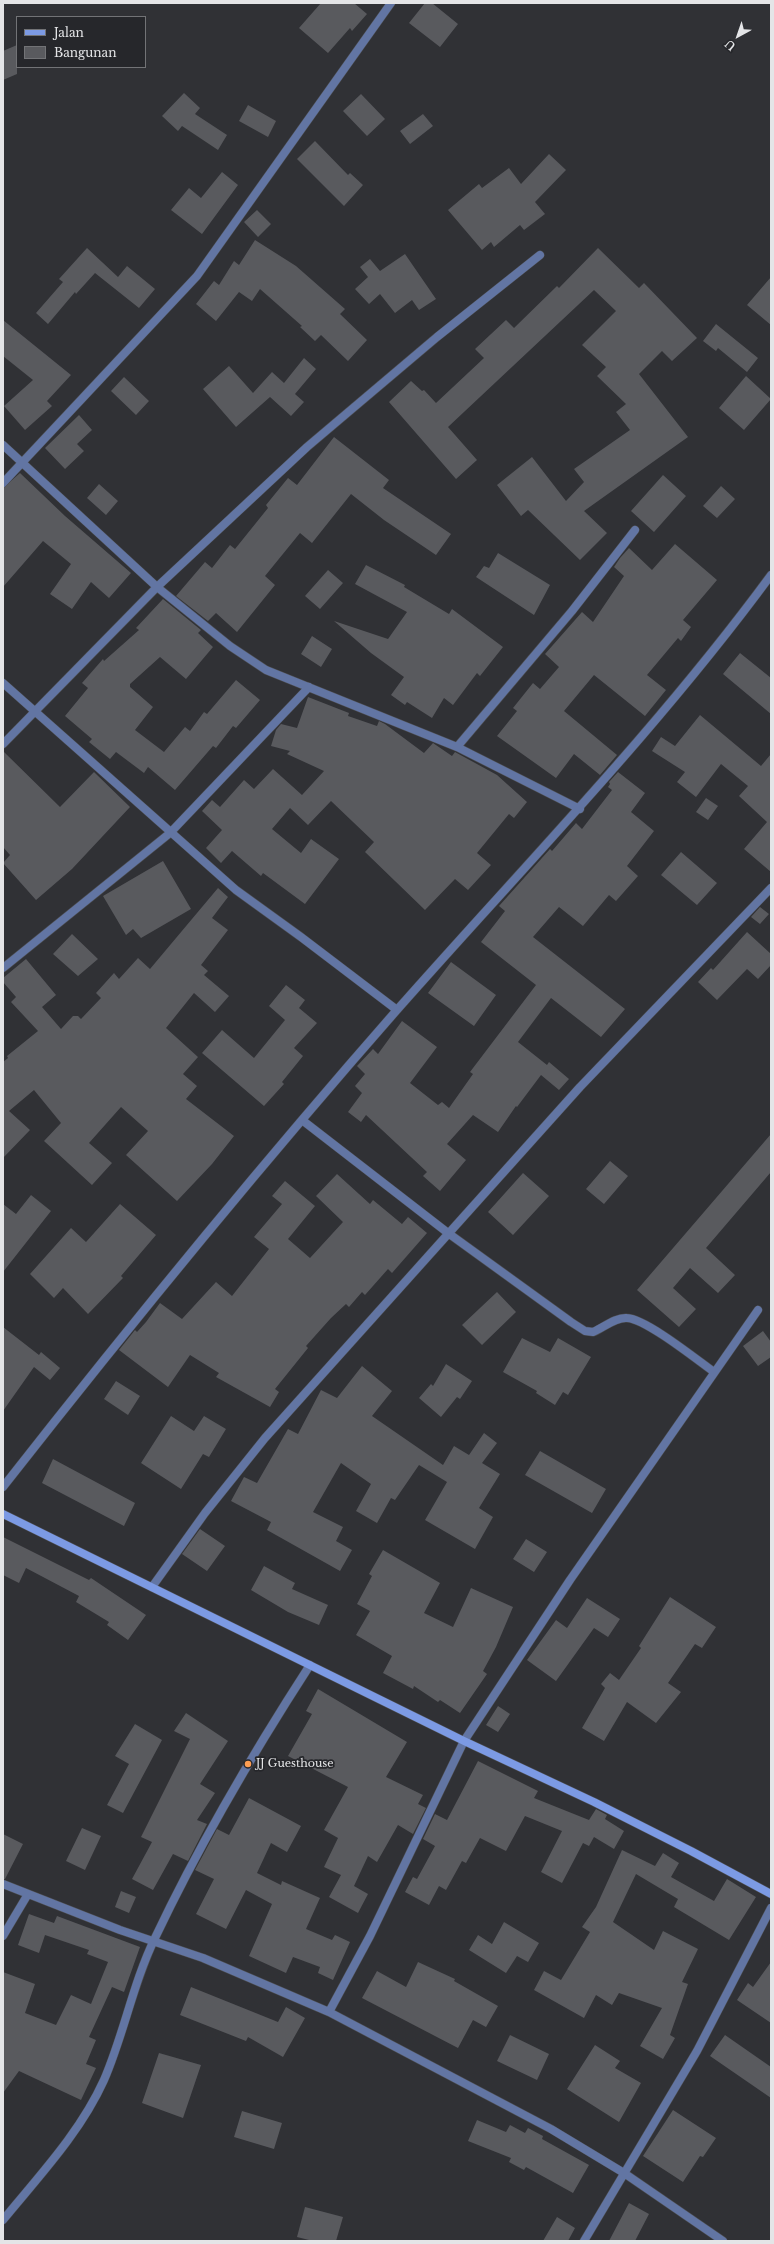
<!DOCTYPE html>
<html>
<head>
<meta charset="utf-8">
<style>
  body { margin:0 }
  #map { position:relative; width:774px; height:2244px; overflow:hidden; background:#303135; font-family:"Libre Baskerville",serif }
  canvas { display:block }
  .frame { position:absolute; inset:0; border:4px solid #e4e5e7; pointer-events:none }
  .legend { position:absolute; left:16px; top:16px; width:130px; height:52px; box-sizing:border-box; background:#26272b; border:1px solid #727376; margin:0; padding:5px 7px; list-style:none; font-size:12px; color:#e4e5e7 }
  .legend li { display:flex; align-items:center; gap:8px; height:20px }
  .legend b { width:20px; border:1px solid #727376 }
  .north { position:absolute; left:718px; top:16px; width:40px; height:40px; -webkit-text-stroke:3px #26272b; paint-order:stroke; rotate:220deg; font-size:11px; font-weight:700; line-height:16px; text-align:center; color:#e4e5e7 }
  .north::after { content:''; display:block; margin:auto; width:14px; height:18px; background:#e4e5e7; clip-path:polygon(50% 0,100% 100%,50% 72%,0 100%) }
</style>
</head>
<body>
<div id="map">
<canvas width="774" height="2244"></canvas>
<div class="frame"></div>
<ul class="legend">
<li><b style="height:5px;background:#7c9ae4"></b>Jalan</li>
<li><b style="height:11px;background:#595a5e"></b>Bangunan</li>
</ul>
<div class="north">U</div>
</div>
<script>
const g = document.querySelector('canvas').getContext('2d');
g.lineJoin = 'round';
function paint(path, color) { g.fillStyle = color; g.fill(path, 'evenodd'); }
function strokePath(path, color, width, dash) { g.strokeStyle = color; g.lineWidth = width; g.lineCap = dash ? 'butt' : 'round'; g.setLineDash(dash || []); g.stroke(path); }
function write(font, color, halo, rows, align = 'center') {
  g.font = font + ' "Libre Baskerville",serif'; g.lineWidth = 3.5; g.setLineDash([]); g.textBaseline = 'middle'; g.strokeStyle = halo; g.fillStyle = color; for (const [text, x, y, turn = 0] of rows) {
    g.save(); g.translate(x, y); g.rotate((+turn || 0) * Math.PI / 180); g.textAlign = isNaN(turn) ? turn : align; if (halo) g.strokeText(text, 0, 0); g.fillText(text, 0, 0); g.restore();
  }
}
const building = new Path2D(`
  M321,3h33l13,11 -15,17 -2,-3 -22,25 -29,-25z
  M425,3h7l26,21 -18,23 -31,-24z
  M17,45v29l-14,6v-29z
  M184,93l16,15 -5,6 32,21 -9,15 -36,-24 -4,5 -16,-15z
  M361,94l24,25 -18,17 -24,-25z
  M248,105l28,16 -8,16 -29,-16z
  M423,114l10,12 -23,18 -10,-13z
  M315,141l33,34 2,-2 13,12 -19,21 -47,-47z
  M549,154l17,16 -31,32 10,12 -21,16 -4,-5 -26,22 -3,-5 -9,8 -34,-40 31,-26 3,4 27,-20 12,16z
  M222,172l16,13 -36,49 -31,-24 18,-22 12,10z
  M257,210l14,14 -13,13 -14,-15z
  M255,240l41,26 49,43 -5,5 27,26 -19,21 -27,-26 -6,6 -15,-14 2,-1 -42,-37 -8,12 -13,-9 -23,29 -20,-17 18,-23 5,4 15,-24 5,4z
  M87,248l31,29 9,-11 28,23 -16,19 -44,-35 -19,21 -1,-2 -27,32 -12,-11 27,-31 -4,-3z
  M598,248l41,40 5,-5 53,55 -25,23 -10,-10 -23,23 49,63 -104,74 23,22 -27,27 -52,-50 -7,6 -24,-31 35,-28 34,44 18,-19 -10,-13 56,-39 -14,-18 10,-8 -29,-28 9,-9 -24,-22 34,-34 -22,-21 -146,137 29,33 -21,19 -67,-77 22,-21 11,10 2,-1 12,13 48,-45 -9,-9 31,-29 8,8 43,-42 2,2z
  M405,254l31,45 -17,11 -7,-10 -17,13 -15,-19 -11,10 -14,-15 13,-12 -8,-10 10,-8 10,12z
  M771,277v48l-24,-20z
  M3,320l68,55 -24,26 5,5 -27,24 -21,-24 29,-26 -30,-24z
  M716,324l42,34 -11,14 -29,-24 -2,3 -13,-10z
  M304,358l12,11 -21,25 9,8 -13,14 -21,-19 -34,30 -33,-38 26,-23 24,27 19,-21 12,11z
  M746,376l25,23 -27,31 -25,-22z
  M124,377l25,24 -13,14 -25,-24z
  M79,415l13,15 -15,14 7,7 -19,18 -20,-21z
  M334,437l55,43 -6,8 68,46 -15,21 -52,-35 -33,-26 -39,49 -12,-10 -35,43 10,9 -38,47 -21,-19 -8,8 -32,-25 29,-34 7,6 18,-23 5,4 33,-41 -2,-3 22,-27 9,7z
  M20,473l45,43 66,57 -22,25 -18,-16 -19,27 -22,-15 21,-30 -28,-23 -40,46v-99z
  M663,475l23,21 -32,36 -23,-21z
  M99,484l19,17 -12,14 -19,-17z
  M721,486l14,13 -18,19 -14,-12z
  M675,544l42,36 -34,40 8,7 -10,14 -3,-3 -31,37 19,15 -21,26 -51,-41 -30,36 53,44 -17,20 -26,-21 -18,24 -59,-42 20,-25 -4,-3 20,-25 7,6 19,-22 -14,-13 37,-42 11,10 31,-46 -10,-9 6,-9 9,-10 23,22z
  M498,553l52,32 -16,30 -58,-38 8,-11 5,2z
  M366,565l39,20 -1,2 45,27 3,-5 51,38 -23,29 -3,-3 -24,32 -9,-7 -12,20 -25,-16 -2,3 -14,-10 13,-18 -33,-24 -37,-32 54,18 19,-27 -52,-28z
  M328,570l15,13 -23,26 -15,-13z
  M163,599l38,31 -3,3 15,14 -27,32 -26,-22 -30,27v3l23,20 -18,23 29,22 21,-25 5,4 14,-19 3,2 29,-34 24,20 -24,28 -3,-2 -17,22 -3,-2 -38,44 -27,-23 -4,6 -28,-21 -6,7 -21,-17 3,-3 -27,-23 23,-28 -6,-5 21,-24 1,2 35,-31 -3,-2z
  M312,636l20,13 -11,18 -20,-13z
  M740,653l31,25v36l-48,-40z
  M308,697l41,16 -1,3 29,10 2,-5 6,3 39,29 9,-10 19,13 3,-4 42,23 30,27 -13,16 -5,-4 -32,39 14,12 -23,25 -13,-11 -30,31 -60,-58 9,-10 -43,-41 -23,24 -18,-17 -18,21 29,24 10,-14 28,20 -34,45 -42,-31 -2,3 -29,-25 -11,12 -15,-15 16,-18 -20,-19 10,-11 8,7 24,-27 10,9 19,-20 29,26 22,-24 -37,-17 3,-3 -19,-5 5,-16 5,-6 16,4z
  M700,715l61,51 10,-12v118l-27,-23 23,-27 -28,-26 9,-10 -27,-22 -25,33 -19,-15 8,-10 -33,-21 9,-14 14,9z
  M3,751l57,56 34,-35 36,35 -58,62 -36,31 -33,-37 7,-8 -7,-8z
  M618,772l27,21 -14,19 23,19 -27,35 11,10 -22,25 -7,-6 -26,31 -24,-19 -26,30 92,72 -24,28 -50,-39 -33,44 29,23 2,-3 20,17 -10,11 -18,-15 -24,32 -1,-1 -18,26 -25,-17 -26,29 19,16 -26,31 -17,-15 4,-4 -61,-57 -5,7 -13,-10 14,-19 -7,-7 10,-12 -8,-8 16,-17 5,5 24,-33 35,26 -27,36 28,22 4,-3 7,6 24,-34 -3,-2 66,-87 -55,-43 24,-31 -6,-5 51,-57 2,2 24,-28 6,6 30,-39 -4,-3 2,-3 -1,-2z
  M706,798l12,8 -10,14 -12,-8z
  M681,852l36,31 -20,22 -36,-30z
  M163,861l28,48 -50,29 -8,-9 -7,6 -23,-39z
  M218,888l10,9 -16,21 16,12 -27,35 7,6 -4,4 25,21 -14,16 -21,-19 -28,35 32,29 -15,17 14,12 -11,13 48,37 -22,28 -35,37 -51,-46 22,-24 -27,-24 -32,36 23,20 -20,22 -48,-44 17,-18 -27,-33 -25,21 21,19 -27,28v-96l5,-4 -1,-2 31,-25 -27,-29 5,-5 -13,-15v-4l23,-19 30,36 -14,12 19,22 12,-13h5l3,3 20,-21 -5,-5 18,-20 5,6 19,-21 12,11z
  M760,907l9,7 -9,10 -9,-7z
  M747,932l24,22v11l-13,14 -11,-10 -30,31 -19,-18 13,-14 2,2z
  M72,934l26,25 -20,17 -25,-22z
  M451,962l45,33 -22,31 -46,-33z
  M286,985l19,15 -6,8 18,15 -23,25 9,8 -21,26 2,2 -20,22 -62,-53 20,-23 32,28 31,-38 -16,-14z
  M771,1134v38l-65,76 29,27 -17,18 -28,-25 -17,20 23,21 -17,18 -42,-37z
  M610,1161l18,15 -24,28 -18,-15z
  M523,1173l26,23 -36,39 -25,-23z
  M337,1174l33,30 3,-4 29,24 6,-7 19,16 -35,40 -4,-4 -23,26 -3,-3 -13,15 -3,-3 -15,14 -25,28 2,2 -33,41 4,3 -9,15 -54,-30 3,-4 -29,-18 -22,32 -49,-37 16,-20 2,2 9,-10 14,-19 22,16 34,-37 16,14 37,-47 -15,-12 28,-33 -10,-8 13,-15 30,25 -27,33 22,19 33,-36 -27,-26z
  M31,1195l20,16 -48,61v-68l13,10z
  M120,1204l36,31 -35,41 2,2 -35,36 -25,-26 -9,10 -24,-24 41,-46 15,14z
  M497,1292l19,20 -34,33 -20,-20z
  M3,1327l36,28 2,-3 19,16 -10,12 -16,-13 -31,44z
  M763,1331l8,11v15l-13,9 -15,-20z
  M522,1338l28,14 8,-14 33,19 -23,38 -5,-3 -8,13 -19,-12 1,-2 -34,-19z
  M446,1364l26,17 -12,18 -3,-2 -16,20 -22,-19 12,-14 2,2z
  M362,1366l30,25 -20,25 71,49 11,-19 15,9 15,-22 13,10 -15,20 18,11 -21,34 14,9 -18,32 -50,-29 22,-38 -28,-17 -24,35 -4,-2 -14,25 -21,-12 15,-27 -30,-21 -28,49 30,15 -7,14 16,9 -12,21 -73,-41 4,-8 -40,-21 13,-24 13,6 31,-54 10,5 23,-44 16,8z
  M116,1381l24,15 -12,19 -24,-16z
  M171,1416l23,15 10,-15 22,13 -17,28 -6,-3 -22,35 -40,-26z
  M540,1451l66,38 -14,24 -67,-38z
  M53,1459l82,44 -11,23 -82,-43z
  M200,1529l25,17 -18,25 -25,-17z
  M3,1537l86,43 2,-2 55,37 -18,25 -21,-15 2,-3 -33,-20 3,-6 -53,-28 -7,15 -16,-8z
  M526,1539l21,13 -13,20 -21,-13z
  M383,1550l57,33 -16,30 29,14 18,-39 42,19 -17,40 -13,24 4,3 -27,39 -20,-13 -2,2 -24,-16 -1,3 -30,-16 9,-17 -36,-21 14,-24 -13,-7 15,-28 -3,-2z
  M264,1566l31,17 -3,6 36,16 -9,20 -31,-13 -37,-22z
  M670,1597l46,30 -14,21 -7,-4 -27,39 13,9 -25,31 -29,-21 -23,39 -22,-13 23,-40 -4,-4 9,-11 9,7 22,-32 -2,-2z
  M587,1598l33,21 -12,18 -14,-9 -38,53 -29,-21 29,-40 11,8z
  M318,1689l89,53 -21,35 37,18 -5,9 8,4 -13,26 -15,-9 -21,37 -9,-6 -14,30 14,8 -10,19 -29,-16 12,-22 -17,-8 14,-29 -14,-8 24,-43 -60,-31 24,-42 -6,-3z
  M498,1706l12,8 -12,18 -12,-7z
  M186,1713l42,28 -28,43 15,9 -18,27 10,4 -19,37 -15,-7 -20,36 -21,-11 20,-37 -11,-5 49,-98 -16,-8z
  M135,1724l27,16 -39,73 -16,-8 22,-41 -14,-8z
  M478,1761l60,30 -4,7 55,22 7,-11 11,6 -2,4 19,12 -10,18 -20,-12 -5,9 -6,-3 -21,40 -21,-11 21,-41 -37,-15 -19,35 -26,-13 -14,25 -4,-2 -16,29 -7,-4 -10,19 -24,-13 8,-15 4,2 18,-33 -12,-7 12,-25 12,6z
  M249,1798l52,28 -14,26 -16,-9 -14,30 24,12 1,-4 38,17 -14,31 26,11 3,-5 15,7 -17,38 -15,-7 2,-6 -27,-10 -7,16 -37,-17 23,-52 -26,-14 -20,39 -30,-15 18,-35 -19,-9 22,-41 12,6z
  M82,1828l19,8 -16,34 -19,-9z
  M3,1834l20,10 -18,35h-2z
  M622,1850l33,16 8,-13 16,10 -8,14 43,24 13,-22 29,18 -27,43 -55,-33 4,-8 -42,-25 -23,48 41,28 9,-19 35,18 -16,33 6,2 -18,51 5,3 -12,21 -23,-13 22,-38 -43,-15 -7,12 -16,-10 -12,23 -50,-28 10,-19 17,9 29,-48 -8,-5 14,-20z
  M121,1891l15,6 -7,16 -14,-6z
  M29,1914l25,9 3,-7 83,31 -16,45 -12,-5 -23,50 7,3 -10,24 10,4 -15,32 -62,-29 -16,22v-121l32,12 -10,29 31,12 15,-30 20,9 17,-42 -21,-8 2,-4 -44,-15 -6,18 -21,-8z
  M504,1922l35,21 -11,19 -11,-6 -11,17 -37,-23 9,-15 14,9z
  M418,1962l37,17 -1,2 44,25 -12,21 -13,-7 -15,28 -96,-50 15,-27 29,16z
  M771,1962v61l-34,-23 11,-17 5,4z
  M191,1987l87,35 8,-15 19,11 -22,39 -35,-20 -2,4 -66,-26z
  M510,2035l39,19 -12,26 -40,-19z
  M725,2035l46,32v31l-61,-42z
  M595,2045l25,16 -5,7 26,15 -22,39 -52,-33z
  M159,2053l42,12 -18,53 -41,-15z
  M673,2110l43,28 -13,19 -3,-1 -17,26 -40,-26z
  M242,2111l40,12 -8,26 -40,-12z
  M477,2120l29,12 4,-7 15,8 3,-5 15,8 -1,3 47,26 -16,28 -47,-26 -2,3 -15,-8 2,-4 -43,-17z
  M629,2203l20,11 -14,27h-26z
  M305,2207l38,10 -7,24h-23l-16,-4z
  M557,2217l18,11 -7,13h-25z`);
const street = new Path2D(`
  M3,445l154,142 73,59 36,24 191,77 123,62
  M3,483l194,-207 194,-273
  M3,683l233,207 65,47 96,73
  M3,744l154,-157 150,-140 130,-110 103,-82
  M457,747l115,-136 63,-81
  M3,968l167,-135 139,-146
  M302,1120l146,113 123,89 14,9 8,1c10,-4 22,-15 34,-14 19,1 69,41 87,54
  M3,1487c127,-162 257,-321 393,-476 127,-144 261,-281 375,-436
  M152,1587l53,-74 60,-75 315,-351 191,-199
  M3,1884l117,46 83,28 126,54 222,117 73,44 99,68
  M3,1936l25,-42
  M329,2012l41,-76 94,-195 106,-161 188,-270
  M3,2220c36,-44 77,-87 101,-140 20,-46 29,-97 51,-142 45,-95 98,-185 155,-273
  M584,2241l113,-190 74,-143`);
const secondary = new Path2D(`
  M3,1514l461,227 130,61 97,49 80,43`);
const markers = [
  [248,1764,4,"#fc9d52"]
];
const poiNames = [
  ["JJ Guesthouse",256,1764]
];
paint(building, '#595a5e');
strokePath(street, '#4d4e51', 9);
strokePath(secondary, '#4d4e51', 9);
strokePath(street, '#6275a3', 8);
strokePath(secondary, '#7c9ae4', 8);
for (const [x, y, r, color] of markers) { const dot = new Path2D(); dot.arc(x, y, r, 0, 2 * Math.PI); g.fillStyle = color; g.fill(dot); strokePath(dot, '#26272b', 1.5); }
write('11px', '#e4e5e7', '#26272b', poiNames, 'left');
</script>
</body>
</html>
